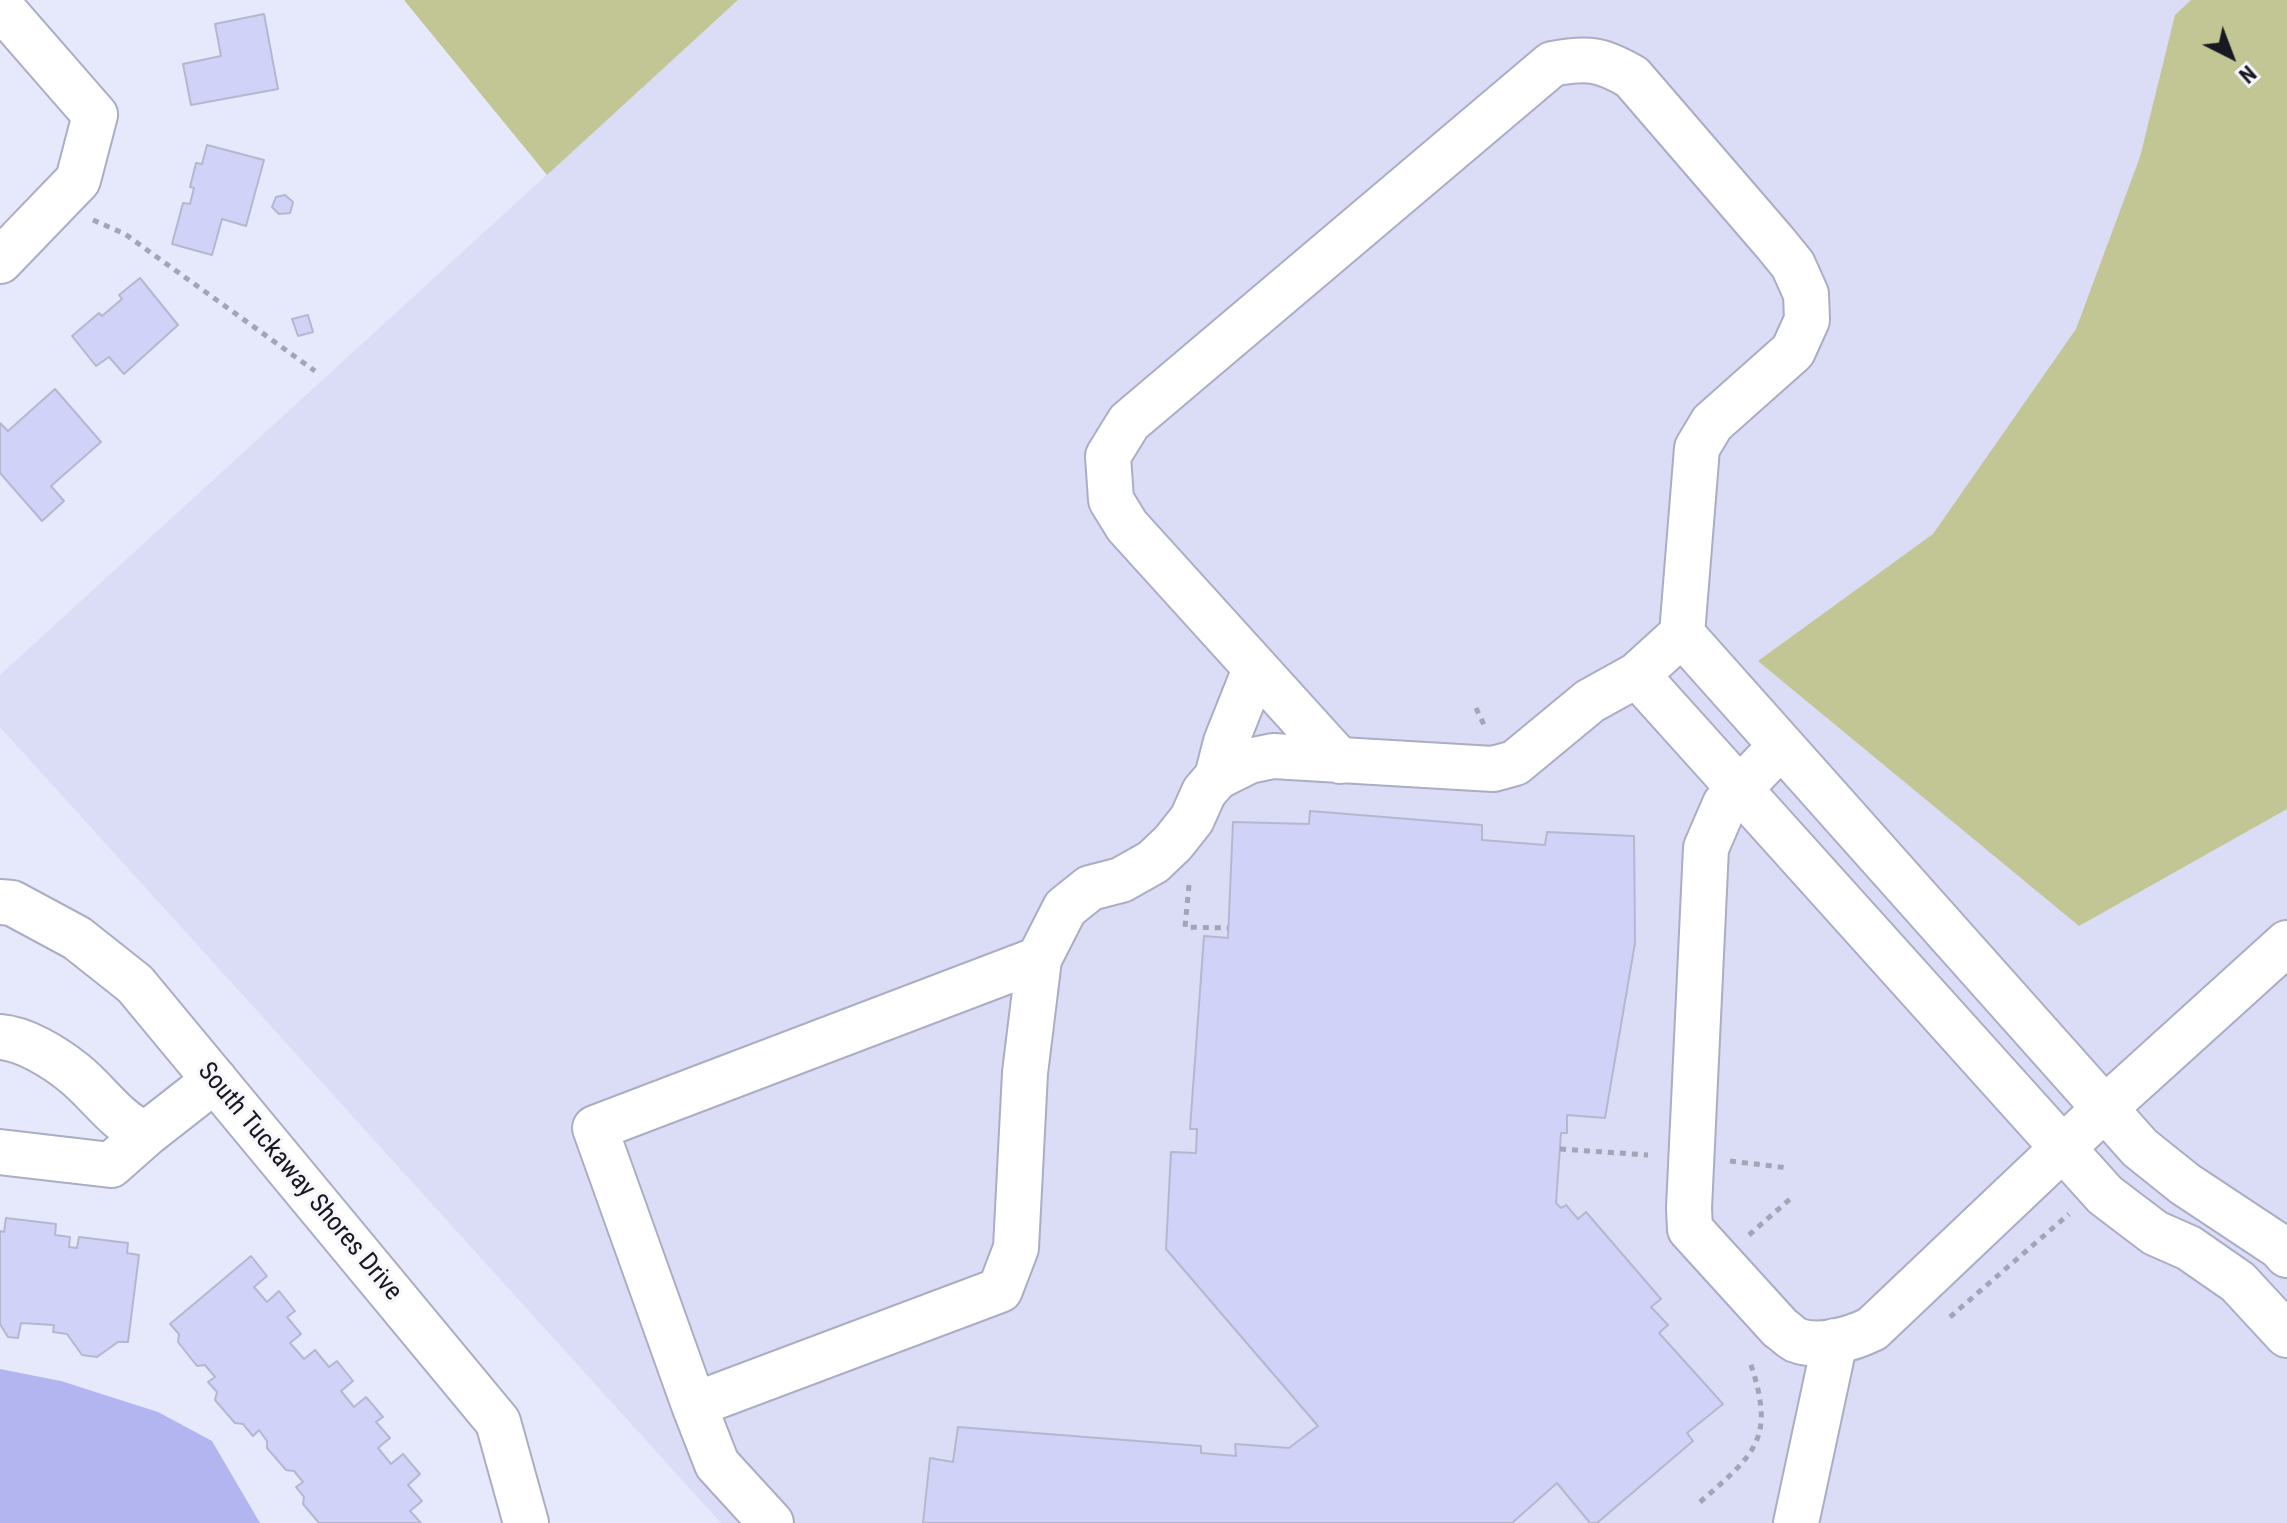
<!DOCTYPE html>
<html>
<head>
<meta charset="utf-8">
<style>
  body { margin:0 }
  #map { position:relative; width:2287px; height:1523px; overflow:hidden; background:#e6e8fc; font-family:"Roboto Condensed",sans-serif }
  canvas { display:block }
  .north { position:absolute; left:2191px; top:16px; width:80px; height:80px; -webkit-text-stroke:6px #f6f6fb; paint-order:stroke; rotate:138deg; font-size:22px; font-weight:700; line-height:32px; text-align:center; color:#181821 }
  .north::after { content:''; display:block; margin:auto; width:28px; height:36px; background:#181821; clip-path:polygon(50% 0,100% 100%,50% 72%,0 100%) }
</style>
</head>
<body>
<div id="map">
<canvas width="2287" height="1523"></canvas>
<div class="north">N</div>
</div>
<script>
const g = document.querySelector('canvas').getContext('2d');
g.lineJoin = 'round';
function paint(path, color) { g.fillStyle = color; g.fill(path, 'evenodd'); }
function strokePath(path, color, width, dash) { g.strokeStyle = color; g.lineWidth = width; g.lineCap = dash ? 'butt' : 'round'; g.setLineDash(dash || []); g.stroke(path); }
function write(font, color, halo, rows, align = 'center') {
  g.font = font + ' "Roboto Condensed",sans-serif'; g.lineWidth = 6; g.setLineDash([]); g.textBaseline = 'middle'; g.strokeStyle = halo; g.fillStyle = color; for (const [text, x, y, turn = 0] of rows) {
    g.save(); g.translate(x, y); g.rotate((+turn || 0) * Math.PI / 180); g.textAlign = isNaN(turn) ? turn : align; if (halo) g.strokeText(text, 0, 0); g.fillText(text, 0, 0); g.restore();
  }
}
const built = new Path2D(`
  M738,0h1549v1523h-1566l-721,-796v-52z`);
const green = new Path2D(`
  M404,0h334l-191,175z
  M2191,0h96v809l-208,117 -321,-265 175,-127 143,-205 64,-172 35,-142z`);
const water = new Path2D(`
  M0,1369l61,12 97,31 54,29 48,82h-260z`);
const building = new Path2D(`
  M264,14l14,75 -87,16 -8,-41 38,-8 -6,-32z
  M207,145l57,15 -18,66 -24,-7 -10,36 -40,-11 11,-41 7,1 4,-16 -4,-1 6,-24 6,1z
  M285,195l8,7 -3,11 -11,1 -7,-7 4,-10z
  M140,278l38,47 -54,49 -15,-17 -13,9 -24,-30 27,-23 3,3 20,-17 -3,-4z
  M308,315l5,17 -15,4 -6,-17z
  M55,389l46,53 -50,44 13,15 -22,20 -42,-48v-50l8,8z
  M1310,811l172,14v15l63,5 2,-13 87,4 1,107 -30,175 -38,-3v18h-6l-5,70 5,5 5,-3 12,14 8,-7 75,87 -10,8 17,18 -9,8 64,71 -36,29 6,8 -96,82h-7l-33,-40 -45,40h-589l7,-65 23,4 5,-35 243,19v7l35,3 -1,-12 54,4 29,-22 -152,-177 5,-97 25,1 1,-24h-7l14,-193 24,2 5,-116 76,2z
  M6,1218l50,6 -1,11 15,2 -1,10 8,1 2,-11 49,6 -1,10 12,2 -11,87h-10l-21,15 -15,-2 -15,-21 -14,-2 1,-7 -33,-2 -3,15 -10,-1 -8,-13v-93l4,1z
  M251,1256l16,20 -13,11 13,15 12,-11 16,20 -8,6 14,17 -11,9 14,16 11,-9 14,17 8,-6 16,20 -12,10 13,16 12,-10 17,20 -7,5 14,16 -12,10 13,16 12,-10 17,20 -12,11 14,16 -12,10 11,12h-102l-16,-19 1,-7 -8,-10 7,-5 -9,-11 -8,-1 -19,-22v-7l-8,-11 -6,6 -10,-12 -8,-1 -20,-23 2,-8 -9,-10 7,-5 -10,-12 -8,1 -19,-24 1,-8 -9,-10z`);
const path = new Path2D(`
  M93,220l32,14 190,137
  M1476,708l10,21
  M1189,885l-4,42 43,1
  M1560,1149l88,6
  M1730,1161l59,7
  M1749,1235l41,-36
  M1950,1317l119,-103
  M1700,1502c58,-50 76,-65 49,-143`);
const minor = new Path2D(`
  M0,6l95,109 -17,65 -78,81
  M1682,634l458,514 45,36 95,63 7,8
  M1637,675l468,520 50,38 34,15 49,34 49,53
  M1780,747l-55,57 -19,44 -17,360 1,21 90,99c5,3 10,9 16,12 23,9 55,-1 76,-11l233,-221 182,-165
  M1217,777l9,-35 29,-73
  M0,902l12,1 65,35 58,46 363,438 28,101
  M1039,959l-444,169 99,277 306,-115 16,-42 9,-175 14,-114 26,-51 25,-20 31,-8 32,-18 20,-19 19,-24 12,-27 13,-15 32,-16 24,-5 220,13 22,-6 75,-62 47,-26 45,-41 15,-186 15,-25 81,-72 14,-31 -1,-26 -13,-29 -17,-21 -144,-167c-31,-18 -44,-20 -80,-13l-423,358 -21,34 3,44 16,26 213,235
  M0,1037c25,2 54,20 74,36 25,20 42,49 72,61l69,-54
  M0,1152l111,13 35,-31
  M694,1405l23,59 54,59
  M1796,1523l39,-182`);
const streetNames = [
  ["South Tuckaway Shores Drive",299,1182,50]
];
paint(built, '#dbdcf6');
paint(green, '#c2c695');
paint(water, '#b2b5ef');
paint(building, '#d0d3f7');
strokePath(building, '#b5b7cf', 2);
strokePath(minor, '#abadc4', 48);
strokePath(path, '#a3a4b5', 5, [6, 6]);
strokePath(minor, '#fff', 44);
write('26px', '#181821', '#f6f6fb', streetNames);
</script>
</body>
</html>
